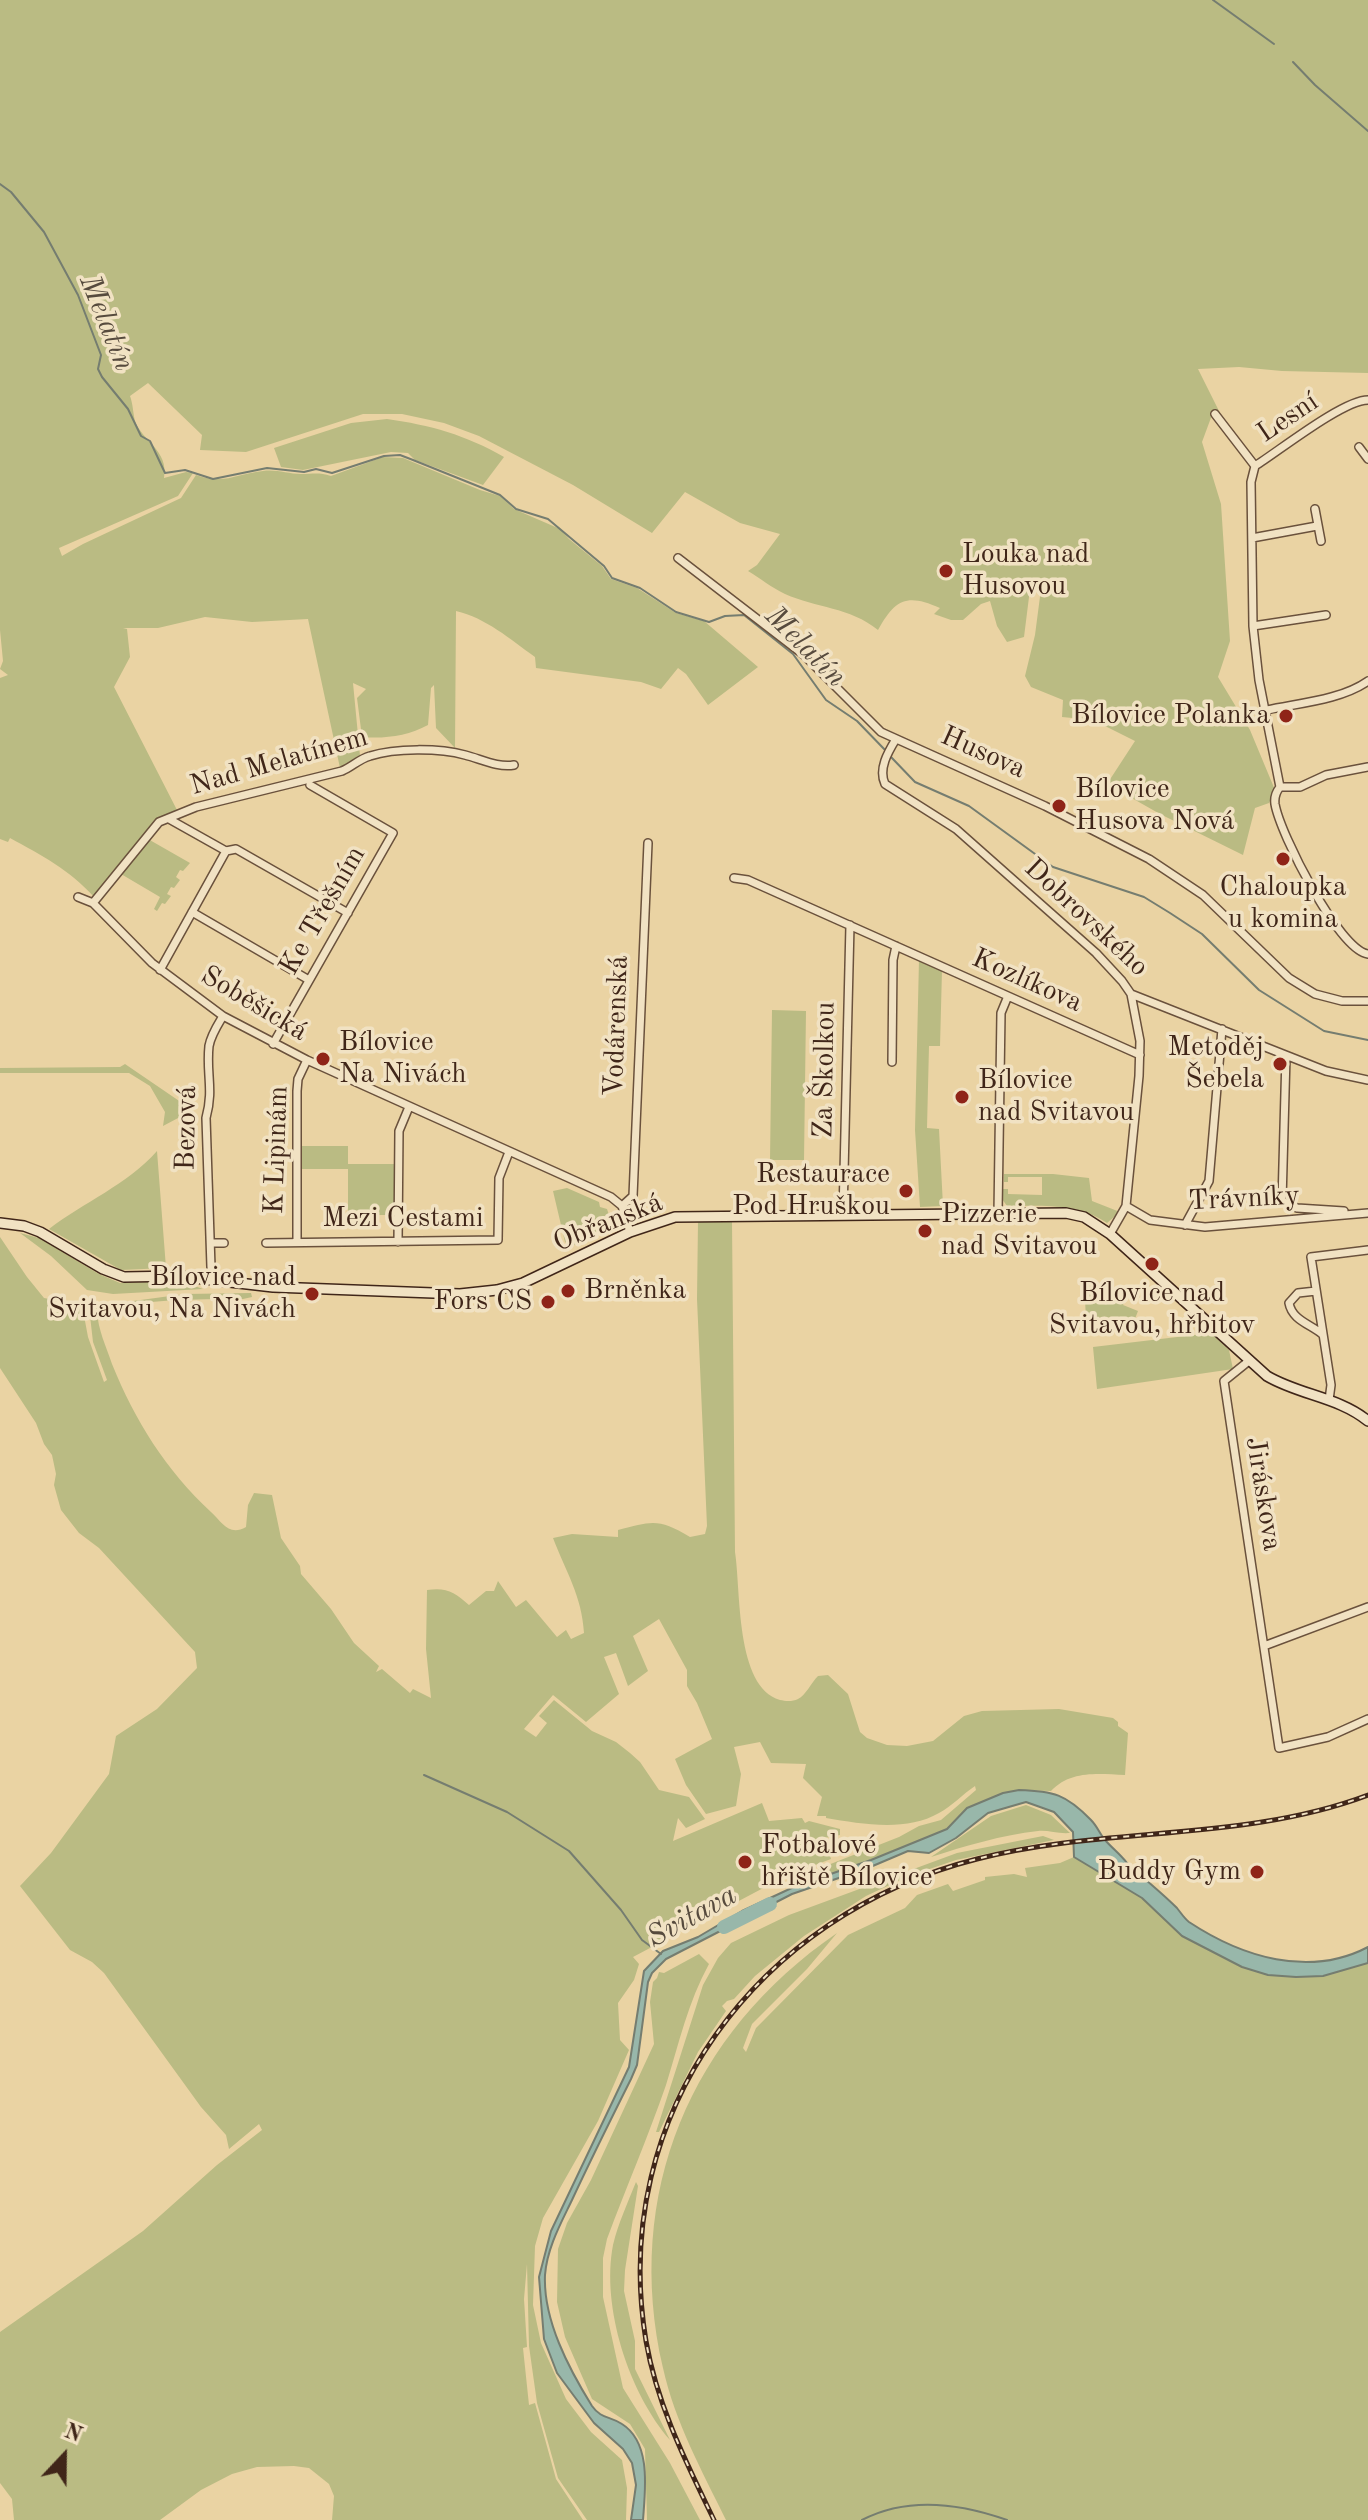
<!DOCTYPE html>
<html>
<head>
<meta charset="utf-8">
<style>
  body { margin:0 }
  #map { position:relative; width:1368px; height:2520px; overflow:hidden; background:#ead3a3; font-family:"Old Standard TT",serif }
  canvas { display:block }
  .north { position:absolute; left:24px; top:2416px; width:80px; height:80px; -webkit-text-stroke:6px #f1e2c3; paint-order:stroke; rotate:22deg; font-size:22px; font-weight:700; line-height:32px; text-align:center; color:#402619 }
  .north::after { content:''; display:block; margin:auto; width:28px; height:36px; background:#402619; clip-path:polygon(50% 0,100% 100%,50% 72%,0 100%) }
</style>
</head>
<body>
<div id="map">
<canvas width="1368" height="2520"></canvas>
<div class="north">N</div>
</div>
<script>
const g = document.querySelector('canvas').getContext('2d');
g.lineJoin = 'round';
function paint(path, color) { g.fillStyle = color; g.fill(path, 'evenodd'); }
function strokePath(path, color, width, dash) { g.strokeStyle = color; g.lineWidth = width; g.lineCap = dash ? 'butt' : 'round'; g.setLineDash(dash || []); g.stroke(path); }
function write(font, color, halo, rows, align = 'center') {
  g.font = font + ' "Old Standard TT",serif'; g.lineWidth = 7; g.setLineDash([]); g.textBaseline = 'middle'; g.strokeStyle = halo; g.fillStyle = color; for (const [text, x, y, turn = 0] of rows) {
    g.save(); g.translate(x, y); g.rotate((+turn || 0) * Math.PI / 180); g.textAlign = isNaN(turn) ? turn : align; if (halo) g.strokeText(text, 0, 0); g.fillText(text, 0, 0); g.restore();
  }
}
const green = new Path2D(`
  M0,0h1368v373l-86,-2 -43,-4 -41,2 22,44 -8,2 -10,27 19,62 9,137 -12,36 32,53 25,60 -6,13 -14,5 -12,47 -83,-41 -53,-30 28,-43 -42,-21 -31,-3 1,-17 -32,-13 -6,-11 10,-41 6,-46h-11l-6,48 -17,5 -10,-16 -7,-25 -9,3 -18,16h-12l-17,-6 6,-6c-33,-15 -45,-9 -62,22 -28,-23 -62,-22 -93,-36 -13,-6 -25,-16 -37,-23l9,-6 23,-31 -40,-11 -55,-31 -33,41 -79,-48 -94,-49 -35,-13 -42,-9h-39l-117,38 -46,-2 2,-15 -54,-52 -18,13c3,8 3,17 5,25 7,20 34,29 29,57l22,-6 7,1 -15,23 -119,52 3,8 21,-12 98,-46 15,-23c29,10 39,-1 67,-4 13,-2 25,3 38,3 12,0 18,-2 30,2l52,-19 20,1 77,32 20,6 14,13 46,20 9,10 33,27 9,13 26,9 39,25 28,8 54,46 -50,38 -22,-31 -8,-6 -17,21 -20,-7 -105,-14 -1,-11c-25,-18 -49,-39 -79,-46l-1,137 -19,-20 -2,-43 -3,3 -3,37c-20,11 -44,14 -66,12l-5,-39 9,-9 -13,-6 7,73 -20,12 -32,-149 -56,3 -47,-5 -47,11h-35l4,1 3,28 -16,30 64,125 -21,10 -63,75c-24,-27 -53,-42 -84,-59l-2,4 -8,-3v-161l8,-3 -8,-6 3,-8 -3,-31z
  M387,419c43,6 79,16 117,38l-21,28 -68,-25 -7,-7 -17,-1 -88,18 -22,-3 -7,-19 77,-25z
  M148,839l42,24 -7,8 -3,-1 -4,7 4,3 -6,8 -3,-1 -4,7 4,2 -6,8 -3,-1 -5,8 -3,-2 6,-12 -39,-23z
  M919,960l23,10 -2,76h-11l-2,82 12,1 4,77 -23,1 -5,-77z
  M772,1010l34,1 -2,149h-34z
  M125,1064l63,43 9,1 -34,18 2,-14 -15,-26 -21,-13h-129v-5l120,-1z
  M301,1146h47v18h46v51h-46v-46h-47z
  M157,1151l9,117 -45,2 -72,-41c35,-27 78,-44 108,-78z
  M1004,1174h49l36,4 3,23 28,11 -13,11c-30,-20 -64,-17 -100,-17l-5,-7 1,-10h5v5l34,1v-18h-34v5h-4z
  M567,1188l32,14 1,5 7,2 5,15 -41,23 -6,-5 -12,-51z
  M698,1222h34l3,330c6,38 0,135 45,148 5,1 12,2 18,-1 8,-4 13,-16 20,-23l10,-1 20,19 12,38 7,6 20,7 20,1 26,-5 31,-25 18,-5 77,-2 54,9 5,4v4l10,7 -3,42c-27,-1 -54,-5 -74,16l-32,-1 -52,18 -20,21 -76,31 -75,26 -1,-8 104,-41 20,-11 22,-6 35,-30 -1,-4c-12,8 -23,20 -36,27 -33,19 -77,11 -113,5v-2h-9l5,-19 -19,-19 3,-14 -35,-1 -11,-21 -26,5 7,27 -5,32 -30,8 -20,-29 -11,-26 37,-20 -15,-36 -10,-17v-16l-28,-51 -26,17 15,35 -20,15 -12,-33 -12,4 15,37 -33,28 -33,-27 -29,34 12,8 11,-14 -8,-7 15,-16 38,31 24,11 14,11 10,9 19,28 30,7 16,22 -19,9 -8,-10 -5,23 89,-38 7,18 33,-3 3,5 4,-2 31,8v6l-16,3 7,21 -45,17 -153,81 6,7 -5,16 -16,23 2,37 9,10 -31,71 -55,97 -8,28 -2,59 8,38 25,56 25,33 31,28 5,28 -1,32h-39l-29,-42 -21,-75 -8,-57 -2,-82 -3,35 3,48 -4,1 6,57 6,-2 21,76 27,41h-251l2,-24 -5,-12 -20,-16 -15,-2 -37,1 -25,7 -31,16 -41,30h-146l-2,-21 -12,-16v-151l143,-101 74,-66 45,-35 -3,-6 -30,25 -3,-14 -25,-28 -97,-134 -12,-11 -22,-12 -50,-64 31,-33 58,-79 7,-38 41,-27 40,-41 -2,-16 -96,-104 -20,-15 -18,-23 -7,-25 2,-11 -4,-19 -8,-11 -8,-21 -36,-55v-131l27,40 17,21 38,7 6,32 16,45 3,-2 -14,-38 -4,-35 96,-13 66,-1 1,4 -9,2c-49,0 -98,0 -146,12 1,19 9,35 15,53 23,57 54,106 99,148 11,10 18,25 35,15l2,-22 6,-12 18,2 9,43 19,28 1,8 30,35 23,34 25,23 -3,6 6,-3 28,24 3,-4 18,9 -5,-49 1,-59c19,-3 28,2 42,15l17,-14h8l4,-10 18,26 10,-7 31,37 9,-7 5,9 13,-6c-2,-37 -18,-61 -31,-95l19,-4 46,3v-7c34,-9 41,-12 72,7l15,-3 2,-8 -10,-227z
  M20,1233l19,5 60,36 21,9 61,-2 22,8 -90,5 -26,-4 -36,-34z
  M1093,1279l4,2 -1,3 16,6 -2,5 15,5 -2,5 15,6 -5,13 -47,-4 -1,-21z
  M1211,1333l18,17 4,19 -136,20 -4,-42z
  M1026,1805l25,10 19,18c-12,1 -22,-3 -32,-2 -36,4 -73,15 -107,26l60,-41z
  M1043,1836l11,4 -98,20 -47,16 -43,20 -62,40 -49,40 -21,23 -7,2 -5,5 4,5 -28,41 -39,80h-3l47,-147 15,-27 13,-15 58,-28 168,-62z
  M1074,1857l68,41 40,38 60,31 54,10 28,-1 44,-13v557h-642c-24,-49 -51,-98 -63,-152 -40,-174 27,-334 174,-435l-30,36 -55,55 -9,24 3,4 10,-24 9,-9 83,-84 57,-27 12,-13 31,-11 5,7 32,-11v-3l29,-3 13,3 -2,-9 35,-5z
  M699,1954l10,10c-21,38 -30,79 -43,121 -18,52 -40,103 -59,154l-4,19v39l20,91 47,75 30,57h-53l-2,-71 -15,-25 -38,-25 -27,-62 -8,-35 1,-53 9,-26 24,-43 63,-136 -4,-42 3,-20 4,-4 2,-6 5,1z
  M636,2182l2,4 -13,84 -1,21 11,50v28l35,71c-41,-47 -69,-133 -57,-195 5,-21 15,-43 23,-63z`);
const water = new Path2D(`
  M1019,1790c34,1 47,4 72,30 6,6 9,14 14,20 8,9 15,14 22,23 16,15 34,29 50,45 4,5 7,10 12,14 53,35 120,56 179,25v16l-45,13 -27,1 -28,-2 -26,-8 -60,-31 -40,-38 -68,-41 -1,-25 -19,-20 -28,-10 -38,11 -32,25 -27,15 -21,-2 -40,17 -76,26 -126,65 -14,14 -4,9 -11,83 -6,14c-20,40 -40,80 -59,121 -11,23 -25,48 -27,75 -2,45 24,94 47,131 9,13 18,10 30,18 30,19 23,67 21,96h-12l5,-35 -4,-22 -9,-14 -29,-26 -37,-50 -13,-34 -5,-62 12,-46 78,-164 15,-96 19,-20 35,-14 44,-26 54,-25 75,-26 76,-31 20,-21 36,-15z`);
const stream = new Path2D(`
  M1213,0l61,44
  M1293,62l22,23 53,46
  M0,184l11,8 33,40 34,63 23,60 -3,14 4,8 26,32 13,27 9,5 15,32 20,-3 28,9 54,-11 37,4 12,-3 16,4 52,-17 16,-1 13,5 87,35 16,14 32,10 56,47 8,12 28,10 36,24 33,10 16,-6 19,-1 49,39 33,46 31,21 30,31
  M891,757l24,25 54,24 84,61 91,30 26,16 32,21 57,56 65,41 44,9
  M424,1775l83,37 62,39 52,59 21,30 19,14
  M862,2520c46,-24 97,-17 145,0`);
const river = new Path2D(`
  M724,1927l46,-23`);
const street = new Path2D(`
  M1215,414l40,52
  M1359,447l9,12
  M1315,509l6,32
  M1252,538l65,-12
  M678,558l126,97 77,77 164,74 104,53 54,36 86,83 26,16 27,7h26
  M1253,626l73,-11
  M1267,710c32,-7 74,-10 101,-29
  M896,739c-8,13 -18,30 -11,45l71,45 140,124 26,28 9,13 9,47 -1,35 -13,130 -16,28
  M1280,787l-21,-107 -6,-54 -2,-144 4,-16c24,-15 88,-66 113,-66
  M1280,787c-4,5 -6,10 -5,17 5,30 64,146 93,150
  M1280,787h20l26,-12 42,-8
  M169,819l57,32 10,-2 112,64
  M734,878l14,2 392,175
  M78,897l15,6 59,60 71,53 84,44 304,137 11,9 8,26
  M93,903l66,-81 37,-15 146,-36c10,-4 17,-12 28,-15 25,-8 69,-8 95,-1 16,4 33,13 49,10
  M192,912l117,68
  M160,970l66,-119
  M1131,994l195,77 42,9
  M273,1044l120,-211 -83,-48
  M1286,1056l-4,145 15,7 47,3
  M892,1062l1,-102 3,-14
  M622,1206l11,-10 15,-353
  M1126,1206l24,14 55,7 163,-14
  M998,1213l3,-200 7,-17
  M843,1214l7,-289
  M1185,1225l24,-44 13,-152
  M297,1242v-151l1,-12 9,-19
  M398,1242l1,-111 10,-24
  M211,1243h13
  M266,1243l232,-3 1,-62 10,-26
  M211,1267l-5,-149c8,-29 0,-44 3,-72 2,-11 8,-20 14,-30
  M1316,1291l-18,2 -9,10c3,17 21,21 33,31
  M1250,1360l-26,21 55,367 49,-11 40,-18
  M1329,1400l2,-15 -20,-128 57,-7
  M1264,1646l104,-39`);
const secondary = new Path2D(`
  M0,1223l24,3 16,6 63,37 21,8 54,-1 95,11 187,7 37,-4 26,-7 107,-51 45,-15 391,-4 18,4 26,17 157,142c32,19 72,21 101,45`);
const rail = new Path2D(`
  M714,2520c-28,-58 -57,-115 -68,-179 -38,-228 113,-427 331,-482 128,-33 267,-17 391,-64`);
const markers = [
  [946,571,8,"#8f2418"],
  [1286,716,8,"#8f2418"],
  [1059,806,8,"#8f2418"],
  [1283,859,8,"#8f2418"],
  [323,1059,8,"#8f2418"],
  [1280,1064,8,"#8f2418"],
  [962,1097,8,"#8f2418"],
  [906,1191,8,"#8f2418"],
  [925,1231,8,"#8f2418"],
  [1152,1264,8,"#8f2418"],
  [568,1291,8,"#8f2418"],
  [312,1294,8,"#8f2418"],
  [548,1302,8,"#8f2418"],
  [745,1862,8,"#8f2418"],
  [1257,1872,8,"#8f2418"]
];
const streetNames = [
  ["Lesní",1288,418,-34],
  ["Husova",983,753,24],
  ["Nad Melatínem",279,762,-16],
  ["Ke Třešním",323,911,-60],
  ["Dobrovského",1086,918,43],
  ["Kozlíkova",1027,981,24],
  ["Soběšická",254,1004,31],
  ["Vodárenská",617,1026,-88],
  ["Za Školkou",825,1070,-89],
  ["Bezová",187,1128,-89],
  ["K Lipinám",277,1150,-88],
  ["Trávníky",1244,1199,-3],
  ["Mezi Cestami",403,1219],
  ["Obřanská",608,1223,-22],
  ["Jiráskova",1263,1494,81]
];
const poiNames = [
  ["Louka nad",962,555],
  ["Husovou",962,587],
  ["Bílovice Polanka",1270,716,"right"],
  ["Bílovice",1075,790],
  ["Husova Nová",1075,822],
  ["Chaloupka",1283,888,"center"],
  ["u komina",1283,920,"center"],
  ["Bílovice",339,1043],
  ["Na Nivách",339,1075],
  ["Metoděj",1264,1048,"right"],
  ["Šebela",1264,1080,"right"],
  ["Bílovice",978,1081],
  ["nad Svitavou",978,1113],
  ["Restaurace",890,1175,"right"],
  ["Pod Hruškou",890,1207,"right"],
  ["Pizzerie",941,1215],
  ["nad Svitavou",941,1247],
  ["Bílovice nad",296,1278,"right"],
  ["Svitavou, Na Nivách",296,1310,"right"],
  ["Brněnka",584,1291],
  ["Bílovice nad",1152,1294,"center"],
  ["Svitavou, hřbitov",1152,1326,"center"],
  ["Fors CS",532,1302,"right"],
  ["Fotbalové",761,1846],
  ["hřiště Bílovice",761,1878],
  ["Buddy Gym",1241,1872,"right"]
];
const waterNames = [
  ["Melatín",106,323,68],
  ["Melatín",805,647,45],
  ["Svitava",692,1917,-29]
];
paint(green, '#babb83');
paint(water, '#98b7aa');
strokePath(water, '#757d70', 2);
strokePath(stream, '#757d70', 2);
strokePath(river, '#98b7aa', 14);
strokePath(street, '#6a513c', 10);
strokePath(secondary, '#402619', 12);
strokePath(street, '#f1e2c3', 7);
strokePath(secondary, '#f1e2c3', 9);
strokePath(rail, '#402619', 5);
strokePath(rail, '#f1e2c3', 2, [6]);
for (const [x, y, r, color] of markers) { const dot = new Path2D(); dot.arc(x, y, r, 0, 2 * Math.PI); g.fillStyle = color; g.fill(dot); strokePath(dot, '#f1e2c3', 3); }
write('28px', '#402619', '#f1e2c3', streetNames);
write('28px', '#402619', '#f1e2c3', poiNames, 'left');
write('italic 30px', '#564a3d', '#f1e2c3', waterNames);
</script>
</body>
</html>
